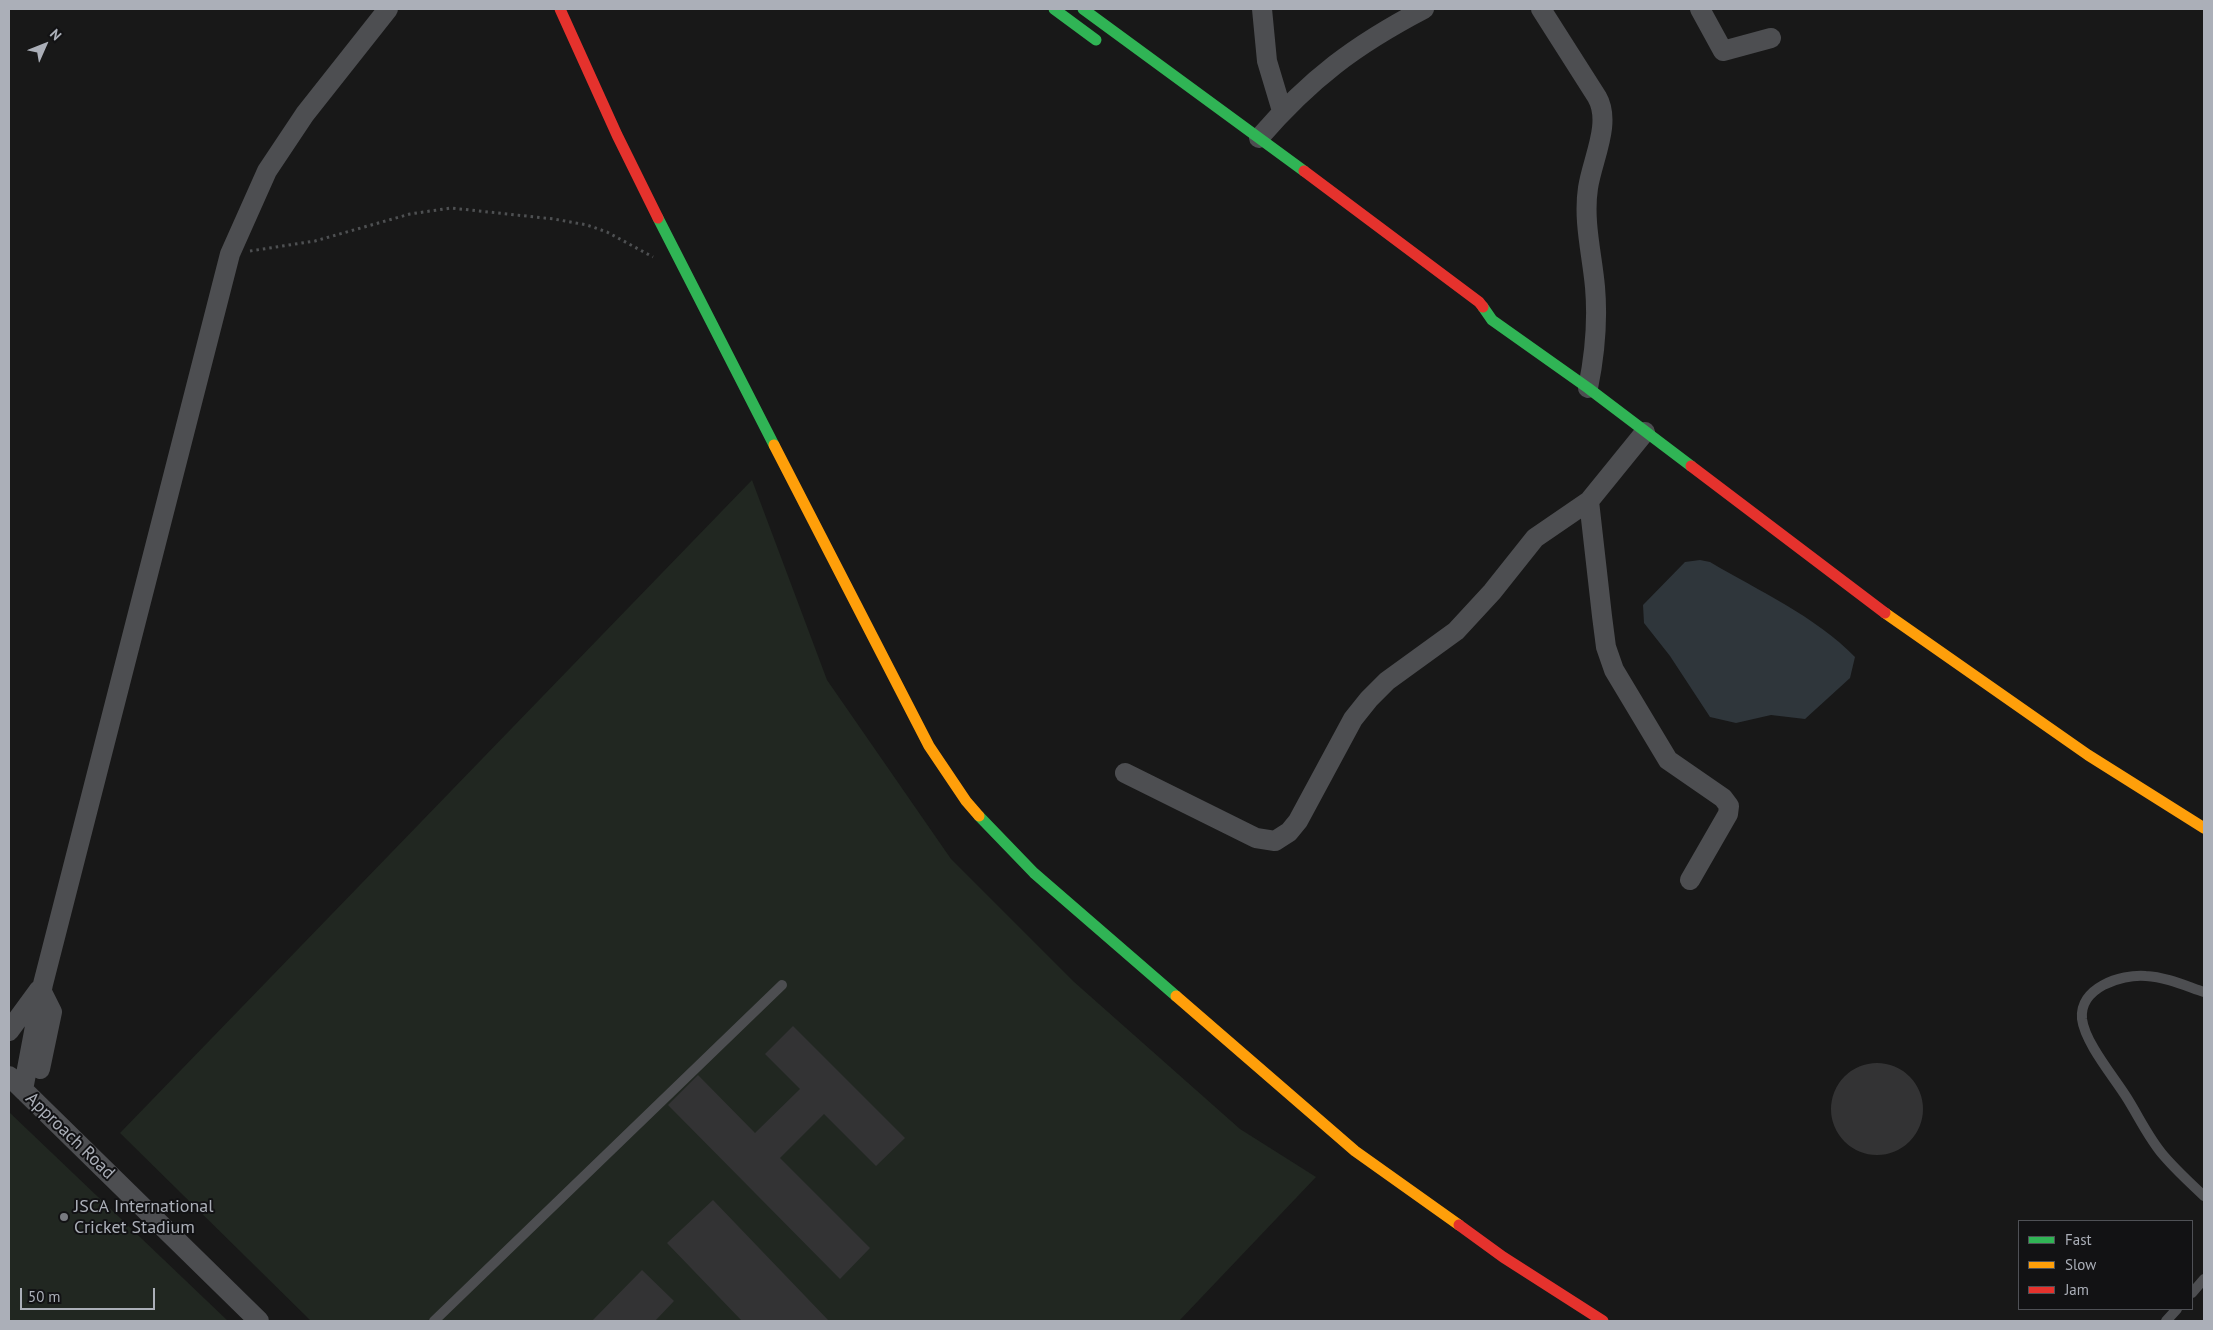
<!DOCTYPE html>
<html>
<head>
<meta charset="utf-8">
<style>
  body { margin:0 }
  #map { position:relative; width:2213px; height:1330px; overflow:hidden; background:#181818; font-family:"PT Sans",sans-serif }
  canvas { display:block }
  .frame { position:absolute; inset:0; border:10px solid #abafb8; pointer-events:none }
  .legend { position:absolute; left:2018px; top:1220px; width:175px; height:90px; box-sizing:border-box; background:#121214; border:1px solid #4f5156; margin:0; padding:6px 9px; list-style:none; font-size:15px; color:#abafb8 }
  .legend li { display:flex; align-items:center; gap:10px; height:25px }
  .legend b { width:25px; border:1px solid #4f5156 }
  .north { position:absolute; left:20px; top:20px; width:50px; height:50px; -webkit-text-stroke:4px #121214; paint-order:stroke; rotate:46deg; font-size:14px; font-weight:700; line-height:20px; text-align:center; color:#abafb8 }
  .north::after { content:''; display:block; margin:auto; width:18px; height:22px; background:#abafb8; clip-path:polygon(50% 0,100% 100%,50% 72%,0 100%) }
  .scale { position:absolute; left:20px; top:1288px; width:135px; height:22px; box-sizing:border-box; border:2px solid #abafb8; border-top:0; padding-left:6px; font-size:15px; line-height:18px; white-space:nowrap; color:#abafb8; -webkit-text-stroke:4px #121214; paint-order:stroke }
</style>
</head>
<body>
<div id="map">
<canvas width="2213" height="1330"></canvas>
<div class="frame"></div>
<ul class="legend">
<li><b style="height:6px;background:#30b455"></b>Fast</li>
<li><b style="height:6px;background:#ff9f0a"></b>Slow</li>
<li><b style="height:6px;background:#e5322d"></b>Jam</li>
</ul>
<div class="north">N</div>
<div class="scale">50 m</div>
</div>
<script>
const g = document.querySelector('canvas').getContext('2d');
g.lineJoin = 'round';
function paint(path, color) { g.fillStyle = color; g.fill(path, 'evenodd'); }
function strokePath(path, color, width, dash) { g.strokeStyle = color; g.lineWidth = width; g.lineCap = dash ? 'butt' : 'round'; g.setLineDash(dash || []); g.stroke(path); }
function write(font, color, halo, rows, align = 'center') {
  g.font = font + ' "PT Sans",sans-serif'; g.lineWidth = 4; g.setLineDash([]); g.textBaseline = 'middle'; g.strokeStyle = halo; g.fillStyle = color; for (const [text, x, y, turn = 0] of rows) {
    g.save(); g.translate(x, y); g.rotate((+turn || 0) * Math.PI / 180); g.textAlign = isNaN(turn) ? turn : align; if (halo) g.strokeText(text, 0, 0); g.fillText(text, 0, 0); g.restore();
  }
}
const green = new Path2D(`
  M752,480l75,200 124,179 122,122 167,148 76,48 -137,144h-868l-191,-188z
  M9,1112l219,209h-219z`);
const water = new Path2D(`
  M1700,560l10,2c49,29 105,54 145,95l-5,21 -45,41 -34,-4 -35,8 -26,-6 -40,-61 -26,-33 -1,-18 42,-43z`);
const building = new Path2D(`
  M793,1026l112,112 -29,28 -52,-52 -44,44 90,90 -30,31 -172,-174 30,-30 57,58 45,-44 -35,-35z
  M1831 1109a46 46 0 1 1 92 0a46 46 0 1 1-92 0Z
  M713,1200l116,121h-87l-75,-78z
  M642,1270l32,31 -19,20h-63z`);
const path = new Path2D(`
  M250,251l65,-10 95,-27 41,-6 103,11 33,6 20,7 46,25`);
const lane = new Path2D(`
  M2204,992c-18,-6 -38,-15 -58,-16 -26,-2 -67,12 -64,43 3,24 32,58 45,79 12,19 22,41 37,58 12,14 26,27 40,40
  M2192,1293l12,-14
  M434,1321l348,-336
  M2166,1321l11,-12`);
const street = new Path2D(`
  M1262,9l5,52 15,50
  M1541,9l56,88c15,26 -5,63 -9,91 -5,33 4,66 7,99 3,35 0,67 -7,101
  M1700,9l23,42 48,-13
  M1259,138c51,-59 96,-93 165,-129
  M1589,501l13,115 4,31 8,23 54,90 55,38 6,8 -1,8 -38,66
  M1125,773l131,65 19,3 14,-9 9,-11 55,-102 16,-20 18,-18 69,-50 36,-39 43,-54 54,-37 56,-69
  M9,1031l30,-41
  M40,1069l12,-57 -11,-22
  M9,1076l250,245
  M23,1090l20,-106 187,-730 37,-83 38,-57 83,-105`);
const fast = new Path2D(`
  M1054,9l42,31
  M1083,9l221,162
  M658,218l116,227
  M1483,307l9,13 96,68 103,78
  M979,816l55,57 142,123`);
const slow = new Path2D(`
  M774,445l155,301 37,55 13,15
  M1885,613l203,142 116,73
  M1176,996l179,155 104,74`);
const jam = new Path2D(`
  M560,9l57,126 41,83
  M1304,171l175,131 4,5
  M1691,466l194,147
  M1459,1225l44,32 100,64`);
const markers = [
  [64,1217,5,"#787a80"]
];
const streetNames = [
  ["Approach Road",70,1136,44]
];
const poiNames = [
  ["JSCA International",74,1207],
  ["Cricket Stadium",74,1228]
];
paint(green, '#212721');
paint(water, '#2f363b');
paint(building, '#333334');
strokePath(path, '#4e5052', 3, [2.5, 4]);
strokePath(lane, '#4d4e51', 10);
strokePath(street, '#4d4e51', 20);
strokePath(fast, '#30b455', 11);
strokePath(slow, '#ff9f0a', 11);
strokePath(jam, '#e5322d', 11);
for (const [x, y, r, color] of markers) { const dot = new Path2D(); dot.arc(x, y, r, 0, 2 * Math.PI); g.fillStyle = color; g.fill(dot); strokePath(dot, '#121214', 2); }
write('18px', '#abafb8', '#121214', streetNames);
write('18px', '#abafb8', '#121214', poiNames, 'left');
</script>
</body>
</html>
